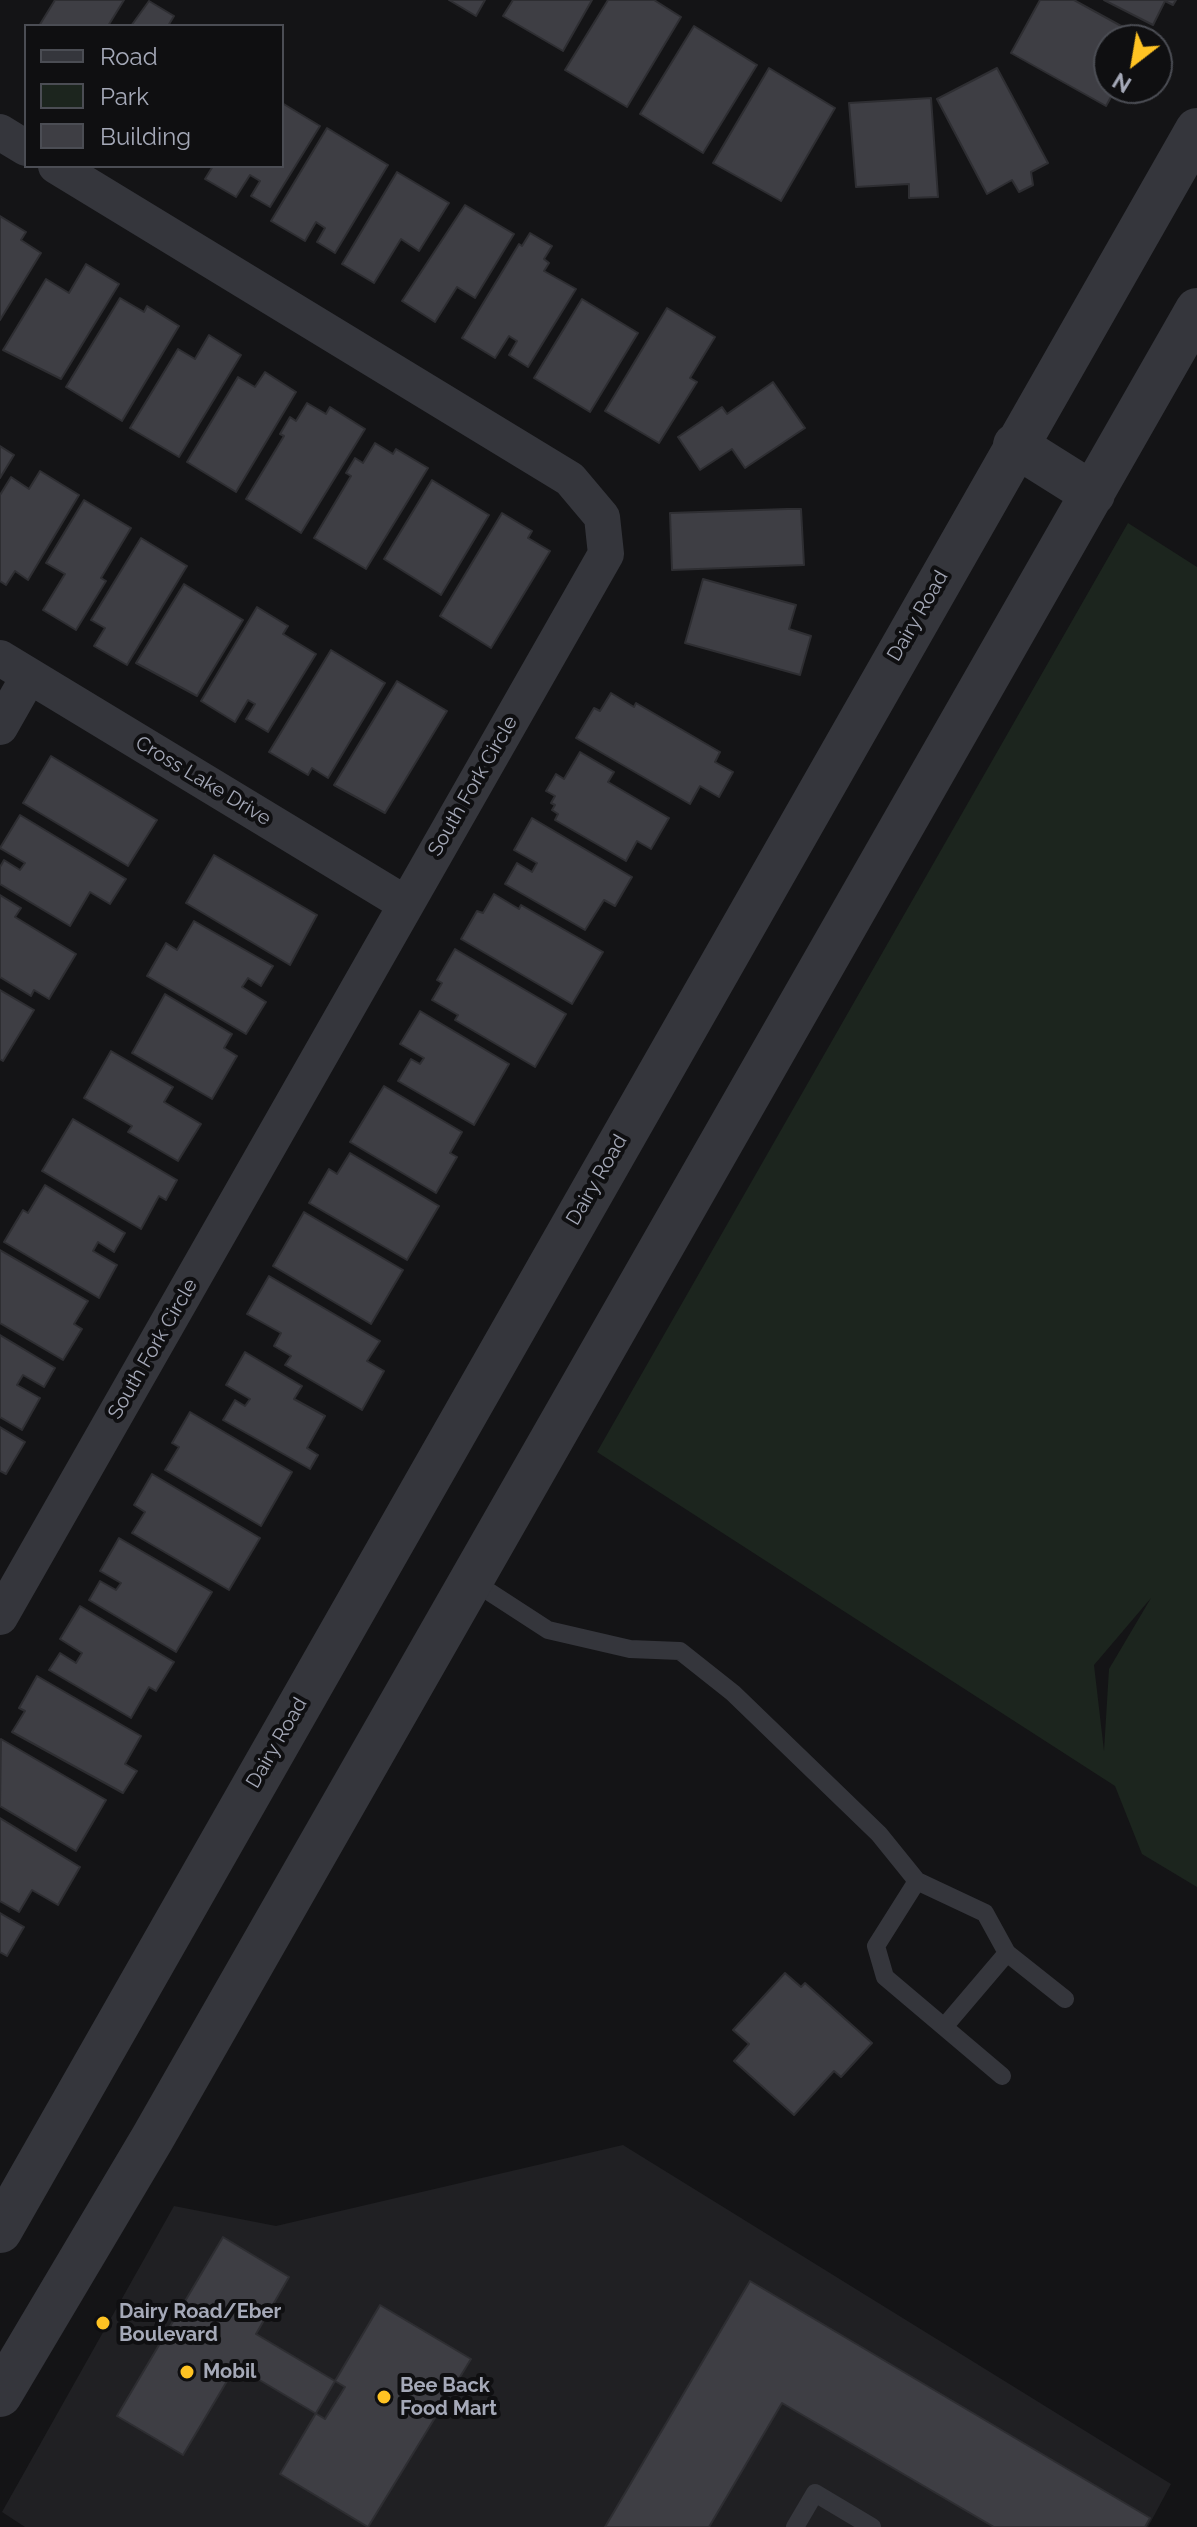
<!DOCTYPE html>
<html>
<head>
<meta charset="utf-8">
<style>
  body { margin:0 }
  #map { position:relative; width:1197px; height:2527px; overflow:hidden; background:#141416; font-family:Raleway,sans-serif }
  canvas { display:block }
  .legend { position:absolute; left:24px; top:24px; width:260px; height:144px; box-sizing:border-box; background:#0f0f11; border:2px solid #4b4d54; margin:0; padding:10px 14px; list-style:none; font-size:24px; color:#a5a9b8 }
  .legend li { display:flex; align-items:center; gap:16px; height:40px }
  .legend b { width:40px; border:2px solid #4b4d54 }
  .north { position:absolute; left:1093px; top:24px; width:80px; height:80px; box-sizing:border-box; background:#0f0f11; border:2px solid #4b4d54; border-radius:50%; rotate:211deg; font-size:22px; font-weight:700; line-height:32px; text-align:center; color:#a5a9b8 }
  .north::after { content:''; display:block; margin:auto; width:28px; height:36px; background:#ffc323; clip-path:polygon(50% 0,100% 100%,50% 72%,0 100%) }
</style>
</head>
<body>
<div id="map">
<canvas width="1197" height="2527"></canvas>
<ul class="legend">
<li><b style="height:10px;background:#35363c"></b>Road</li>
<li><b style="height:22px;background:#1c251e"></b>Park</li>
<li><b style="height:22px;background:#3e3e44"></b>Building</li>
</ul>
<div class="north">N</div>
</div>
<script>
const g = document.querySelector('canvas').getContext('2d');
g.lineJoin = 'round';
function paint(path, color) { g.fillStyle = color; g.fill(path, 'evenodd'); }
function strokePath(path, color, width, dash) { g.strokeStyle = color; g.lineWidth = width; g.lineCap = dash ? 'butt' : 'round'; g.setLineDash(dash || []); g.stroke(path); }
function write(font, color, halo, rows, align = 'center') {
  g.font = font + ' Raleway,sans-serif'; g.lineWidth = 8; g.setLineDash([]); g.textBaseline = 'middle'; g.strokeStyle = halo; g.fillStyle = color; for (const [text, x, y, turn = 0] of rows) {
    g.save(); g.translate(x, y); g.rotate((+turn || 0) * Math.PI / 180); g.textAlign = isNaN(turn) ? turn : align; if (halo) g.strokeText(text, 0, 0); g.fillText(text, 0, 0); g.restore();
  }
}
const built = new Path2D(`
  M623,2145l548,339 -23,43h-1123l-23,-15 172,-306 102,20z`);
const green = new Path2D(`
  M1128,523l69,44v1320l-55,-33 -27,-68 -518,-334zM1151,1598l-42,71 -5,82 -10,-86z`);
const building = new Path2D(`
  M55,0h69l-16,26h-69z
  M449,0h36l-9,16z
  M513,0h79l-29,51 -60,-35z
  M608,0h46l27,17 -54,90 -62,-37z
  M1040,0h34l69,38 -34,2v48h7l-10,18 -95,-53z
  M1104,0h72l-3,5 -8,-4 -12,24z
  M149,1l25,15 -6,10h-37z
  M694,26l63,39 -54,88 -63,-39z
  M769,68l66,40 -54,93 -68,-38z
  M997,68l51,95 -17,9 2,13 -14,7 -7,-12 -25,14 -50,-95z
  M931,98l7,99 -29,1v-14l-53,3 -7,-84z
  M282,103l38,23 -50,81 -19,-11 9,-15 -10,-6 -14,22 -31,-18 8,-13h69z
  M327,128l61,37 -53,88 -18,-11 8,-14 -9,-6 -11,19 -34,-20z
  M397,172l52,31 -30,48 -18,-12 -27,44 -32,-19z
  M465,205l49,29 -39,64 -18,-11 -22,35 -33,-21z
  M0,216l26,16 -5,8 20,13 -41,67z
  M530,233l22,13 -8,13 5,4 -5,8 32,18 -48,78 -19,-12 8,-14 -8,-5 -14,22 -33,-20 57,-94 3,2z
  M86,264l33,20 -58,95 -58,-29 43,-71 23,14z
  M120,298l24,14 3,-6 32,20 -57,95 -56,-34z
  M582,299l56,34 -48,79 -56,-34z
  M667,308l48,29 -25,41 7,4 -38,61 -54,-32z
  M209,335l32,20 -62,102 -49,-29 48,-79 17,10z
  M265,372l31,20 -60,100 -49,-30 51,-85 17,10z
  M773,382l32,46 -60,40 -13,-19 -32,21 -22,-33 44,-30 5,7z
  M307,403l19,11 4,-7 35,22 -64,104 -55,-34 38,-63 -4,-2 10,-17 6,4z
  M375,443l18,11 3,-5 32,19 -62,101 -52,-31 37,-62 -5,-3 9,-15 8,5z
  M0,446l14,9 -14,23z
  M40,471l39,24 -51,85 -13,-9 -9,14 -6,-4v-86l11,-18 18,12z
  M432,480l57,35 -48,80 -57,-36z
  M84,500l47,28 -30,50 5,3 -30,49 -33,-20 22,-36 -19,-11z
  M787,509h14l3,56 -132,5 -2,-57z
  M502,513l30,18 -4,7 22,13 -59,97 -51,-32z
  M141,538l46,28 -60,99 -33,-19 11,-18 -14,-8z
  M703,579l93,26 -7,24 22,7 -11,39 -115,-32z
  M184,584l59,36 -46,76 -61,-33z
  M257,607l31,19 -5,8 33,20 -48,78 -22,-13 9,-15 -7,-4 -13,22 -34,-21z
  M331,650l54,33 -57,95 -16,-10 -4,7 -39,-23z
  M397,681l50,30 -62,102 -51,-28z
  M611,693l23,14 2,-4 84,49 -5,10 18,10 -14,25 -19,-11 -10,18 -114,-66 18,-30 6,3z
  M580,752l34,20 -6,10 61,36 -18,31 -14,-8 -11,20 -71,-41 3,-6 -6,-4 3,-5 -4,-2 4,-7 -9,-5 10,-17 8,5z
  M51,756l106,64 -29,46 -105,-63z
  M20,815l106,64 -16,25 -20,-12 -20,34 -70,-42v-17l4,-7 16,10 5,-7 -25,-15z
  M532,818l100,59 -17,29 -11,-6 -19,30 -80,-46 12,-21 15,9 5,-9 -23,-13z
  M214,855l103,60 -27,50 -104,-62z
  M494,894l25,15 2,-4 82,47 -31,52 -111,-65 16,-28 6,2z
  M0,895l21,13 -6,9 61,37 -27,45 -15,-9 -3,6 -31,-19z
  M194,921l79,45 -12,20 -13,-8 -6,9 24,15 -20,32 -99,-58 19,-33 11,7z
  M455,949l111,65 -31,53 -80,-47 3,-5 -26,-15 10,-17 -5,-3z
  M0,990l34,20 -31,51 -3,-2z
  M165,994l67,40 -8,14 13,8 -25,43 -80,-46z
  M420,1011l89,53 -35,61 -76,-44 13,-22 9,5 4,-6 -24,-14z
  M111,1051l62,36 -9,15 37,22 -23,37 -50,-29 4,-6 -48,-28z
  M384,1086l78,46 -12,21 7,4 -21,36 -86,-51z
  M73,1119l104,61 -11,20 -7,-4 -18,33 -99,-58z
  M350,1153l89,53 -32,54 -98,-57 20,-34 8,5z
  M45,1185l80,48 -11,19 -16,-10 -5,9 24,14 -18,33 -95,-56 19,-32 5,3z
  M304,1212l99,58 -32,54 -98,-58z
  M0,1250l88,51 -14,23 8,5 -19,31 -63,-37z
  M269,1276l111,65 -13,20 17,10 -22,39 -77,-45 6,-9 -17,-10 7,-13 -34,-19z
  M0,1335l55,33 -11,19 -21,-12 -6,10 23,13 -18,32 -22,-13z
  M245,1352l57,34 -8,13 31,17 -18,32 11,7 -8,14 -87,-49 12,-20 10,6 5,-7 -24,-14z
  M190,1412l102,60 -31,54 -96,-56 14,-23 -7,-4z
  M0,1427l25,15 -19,32 -6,-3z
  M152,1474l108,64 -31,52 -97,-57 13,-21 -11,-7z
  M119,1538l93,54 -36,60 -87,-52 11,-19 16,9 5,-7 -21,-12z
  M80,1606l94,56 -18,29 -7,-4 -18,31 -82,-48 11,-17 16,10 6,-10 -22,-14z
  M37,1676l104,60 -16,28 12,7 -14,22 -111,-61 13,-21 -6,-3z
  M1,1739l105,61 -30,51 -76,-45z
  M0,1818l80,49 -22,38 -26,-15 -13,22 -19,-11z
  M0,1913l24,14 -17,29 -7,-4z
  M785,1973l16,14 4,-4 67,60 -31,34 -7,-6 -40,44 -60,-54 15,-17 -16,-14z
  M223,2237l66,40 -33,57 89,53 -20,32 -89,-53 -53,89 -66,-39z
  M750,2281l400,237 -5,9h-151l-212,-124 -73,124h-104z
  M380,2305l91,54 -103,168 -88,-53z`);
const service = new Path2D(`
  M471,1580l77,50 82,19 50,2 53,42 146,141 38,47 -41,65 9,31 117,99
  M917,1881l68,32 22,40 58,46
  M944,2027l63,-74
  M795,2527l20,-34 57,34`);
const minor = new Path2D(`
  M0,132l26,16
  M0,658l406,246
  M0,727l29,-51
  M0,1617l606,-1063 -4,-37 -32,-38 -514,-313`);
const tertiary = new Path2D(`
  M1015,445l78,49
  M0,2231l1197,-2101
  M0,2395l152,-256 1045,-1829`);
const markers = [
  [103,2323,8,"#ffc323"],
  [187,2372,8,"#ffc323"],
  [384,2397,8,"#ffc323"]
];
const streetNames = [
  ["Dairy Road",918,616,-60],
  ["Cross Lake Drive",203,781,31],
  ["South Fork Circle",473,786,-60],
  ["Dairy Road",597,1180,-60],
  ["South Fork Circle",153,1349,-60],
  ["Dairy Road",277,1743,-60]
];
const poiNames = [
  ["Dairy Road/Eber",119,2312],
  ["Boulevard",119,2335],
  ["Mobil",203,2372],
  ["Bee Back",400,2386],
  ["Food Mart",400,2409]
];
paint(built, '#202023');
paint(green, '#1c251e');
paint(building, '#3e3e44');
strokePath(building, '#2e2e32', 2);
strokePath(service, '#35363c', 18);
strokePath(minor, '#35363c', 36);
strokePath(tertiary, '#35363c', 44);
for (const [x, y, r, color] of markers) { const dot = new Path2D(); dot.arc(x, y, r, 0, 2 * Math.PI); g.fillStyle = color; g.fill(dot); strokePath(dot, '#0f0f11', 3); }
write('20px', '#a5a9b8', '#0f0f11', streetNames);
write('bold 20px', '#a5a9b8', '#0f0f11', poiNames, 'left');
</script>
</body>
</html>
